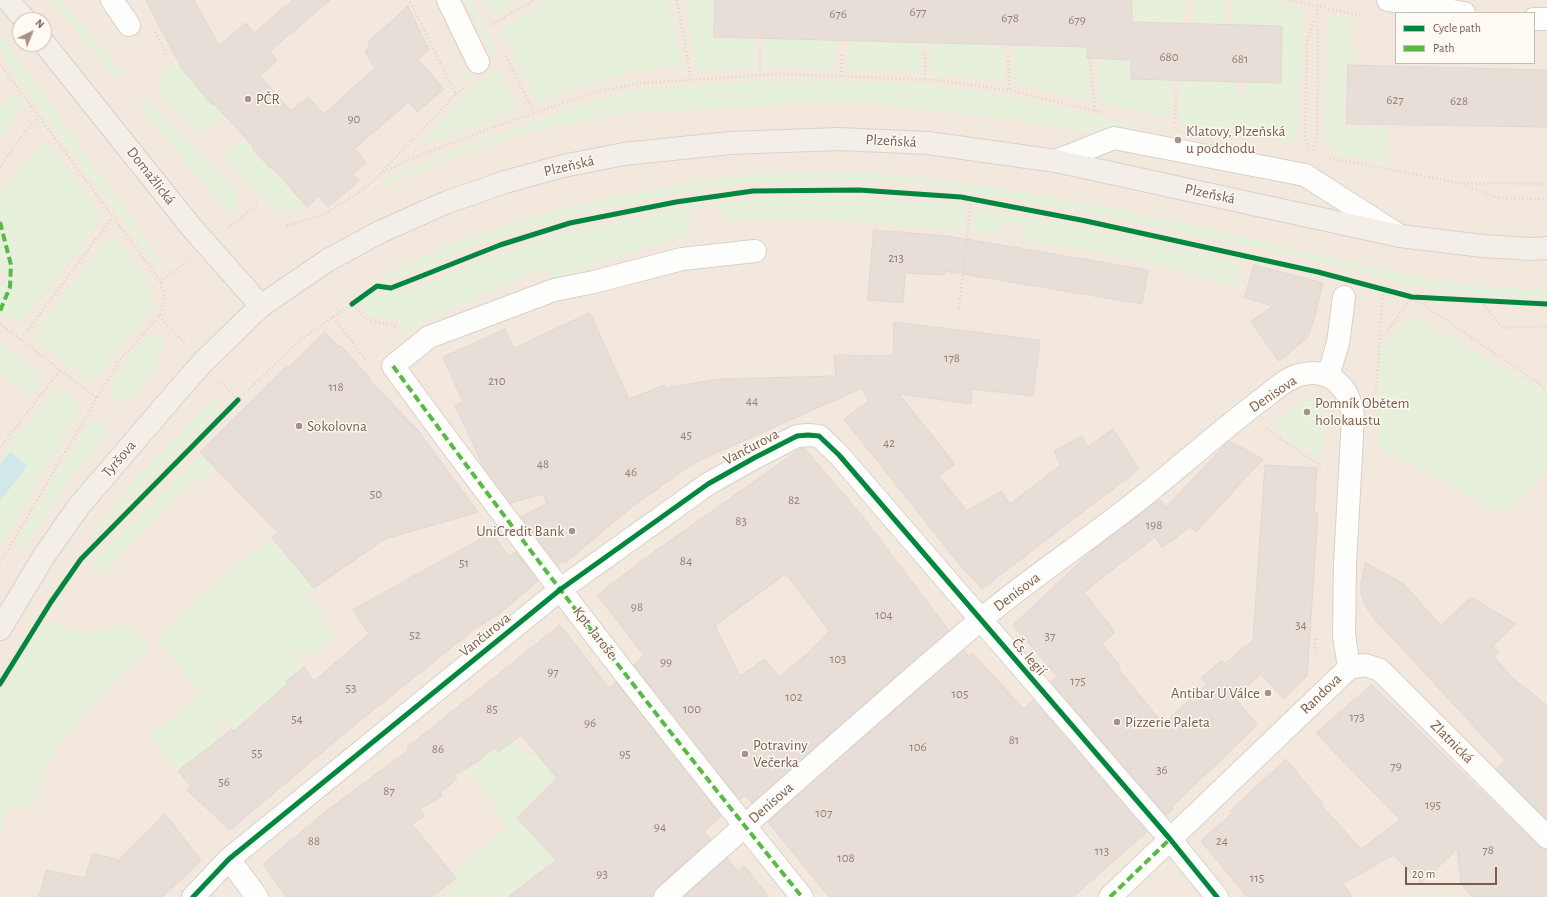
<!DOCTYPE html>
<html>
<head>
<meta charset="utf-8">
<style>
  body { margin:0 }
  #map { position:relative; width:1547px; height:897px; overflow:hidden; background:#f9f5f0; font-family:"Alegreya Sans",sans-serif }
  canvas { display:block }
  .legend { position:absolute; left:1395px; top:12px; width:140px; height:52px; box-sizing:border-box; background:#fffaf3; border:1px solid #cabbb1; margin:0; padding:5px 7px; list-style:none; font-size:12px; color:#7a5c4d }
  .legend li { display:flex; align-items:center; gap:8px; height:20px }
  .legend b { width:20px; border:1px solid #cabbb1 }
  .north { position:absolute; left:12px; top:12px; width:40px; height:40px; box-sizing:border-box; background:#fffaf3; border:1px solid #cabbb1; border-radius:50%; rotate:43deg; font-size:11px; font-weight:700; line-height:16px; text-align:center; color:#7a5c4d }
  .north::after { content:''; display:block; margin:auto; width:14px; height:18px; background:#a69286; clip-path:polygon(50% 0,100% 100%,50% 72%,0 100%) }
  .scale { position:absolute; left:1405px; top:867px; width:92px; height:18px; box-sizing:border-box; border:2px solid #7a5c4d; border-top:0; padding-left:5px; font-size:12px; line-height:14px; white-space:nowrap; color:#7a5c4d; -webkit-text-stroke:3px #fffaf3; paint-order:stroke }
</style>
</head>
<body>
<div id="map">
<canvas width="1547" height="897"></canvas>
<ul class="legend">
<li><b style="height:5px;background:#00873e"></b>Cycle path</li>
<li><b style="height:5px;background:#58b947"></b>Path</li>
</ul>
<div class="north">N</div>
<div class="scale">20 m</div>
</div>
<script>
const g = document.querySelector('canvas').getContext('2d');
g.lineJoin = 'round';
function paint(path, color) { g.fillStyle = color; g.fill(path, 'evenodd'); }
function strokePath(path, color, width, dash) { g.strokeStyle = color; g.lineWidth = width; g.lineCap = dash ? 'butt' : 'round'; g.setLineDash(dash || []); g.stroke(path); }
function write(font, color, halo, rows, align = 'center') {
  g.font = font + ' "Alegreya Sans",sans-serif'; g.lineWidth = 3; g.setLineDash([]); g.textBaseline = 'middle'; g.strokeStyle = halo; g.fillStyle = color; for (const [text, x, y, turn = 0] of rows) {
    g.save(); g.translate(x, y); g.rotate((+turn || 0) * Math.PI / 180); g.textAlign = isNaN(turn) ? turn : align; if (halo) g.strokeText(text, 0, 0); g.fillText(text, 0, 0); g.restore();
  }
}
const residential = new Path2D(`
  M0,0h1547v897h-1547zM1396,13h138v50h-138zM20,20h24v24h-24z`);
const green = new Path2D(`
  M50,0h10l62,72 -6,7z
  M465,0h7l25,51 -39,34 -3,-3 35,-31z
  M486,0h33l-26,15z
  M551,0h116l3,7 13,59 -57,7 -45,14 -40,15h-5l-36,-73z
  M687,0h28l-1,37 41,1 1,30 -59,4 -12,-69z
  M1132,0h53l-1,23 -52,-1z
  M1193,0h32l-1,24h-31z
  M1232,0h37l34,8 2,6 -7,120 -4,5 -7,3 -108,-19 2,-43 56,2v11l9,1 1,-12 34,1 1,-56 -51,-2z
  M1328,14l24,5 1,43 -7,1 -2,64 43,1 -2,36 -46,-10c-9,-4 -12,-10 -15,-20z
  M0,33l163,230 -5,5 -118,-158 -40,-60z
  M765,38l73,2 -4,30 -69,-3z
  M847,40l74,2 -1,31 -73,-3z
  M930,42l73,2 1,37 -74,-8z
  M1013,45l74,1 3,55 -75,-18z
  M1095,47h36v32l40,1 -2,39 -69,-17z
  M178,60l35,44 10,10 -23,21 -32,-33 -10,-14 2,-10z
  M496,68l22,43 -94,33v-6l35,-33 4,-9z
  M756,81c68,0 138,-1 206,8 55,7 109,20 163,34l3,1 2,5 -2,6 -19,-4 -28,1 -60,-11 -141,-17 -68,-1 -201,11 -92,22 -73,25 -62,26v-7l3,-3 60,-24 147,-53 39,-10z
  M12,92l11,14 -23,32v-31z
  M145,98l87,88 7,12 -9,16 -91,-107z
  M243,138l27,30 2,-1 35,40 -19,6 -14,-5 -50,-52z
  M42,142l8,3 51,71 -2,7 -77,98 -8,1 -14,-10v-24l9,-11 -9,-7v-77z
  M851,171c142,10 281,40 420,72 94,22 177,47 276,46v9l-76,-3 -71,-12 -75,-20 -224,-48 -180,-32 -55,-3 -128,4 -84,14 -69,14 -101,30 -94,40 -6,-2 -2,-4 82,-37 91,-29 34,-9 155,-27z
  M815,195l149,10 2,4 -2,22 -141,-12h-97l-5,-8 -12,-8c-22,4 -21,14 -20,32l-78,24 -59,21 -5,-14 -124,57 -16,11c-15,-15 -7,-19 -33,-16l-10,-7 -3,-6 1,-5c13,-8 22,-10 37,-6l97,-40 54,-17 149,-34z
  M976,208l127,23 138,32 -5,23 -105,-28 -104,-17c-2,-22 -22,-25 -32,-7l-22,-2z
  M117,238l28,39 9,23 -7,16 -28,31 -21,31 -10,2 -52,-40 1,-12 72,-89z
  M1409,317h5l101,57 32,20v74l-24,31 -23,14 -122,-66 2,-92 9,-15z
  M159,333l4,2 3,7c-7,22 -22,42 -36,61 -48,-1 12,-69 29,-70z
  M0,344l36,27 4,8c-2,8 -5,14 -14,14l-26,-19z
  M62,391l14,11 3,8 -79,138v-47l27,-35 -17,-14 -10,12v-5l53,-67z
  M217,396l3,8 -1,8 -127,126 -2,-3 50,-62z
  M1307,400l10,2 7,9 -2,42 -5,2h-4l-35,-24 -5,-8 28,-21z
  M95,421c9,0 10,6 11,13l-41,53 -43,65 -6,-8 63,-107 9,-11z
  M201,453l13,14 -17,17 -5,-4 -88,94 -12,-10 -1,-1z
  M272,538l42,50 -9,6 31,43 -26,20 -7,-8 -8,6 9,12 -19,14 3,3 -13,21 -5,-6 -5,5 5,8 -32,22 -14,-17 -7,5 5,6 -7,5 5,6 -42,32 -29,-35 54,-42 -46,-53 41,-43z
  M48,619c33,19 43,18 78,4l26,23 -28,25 -57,63 -21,31 -14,43 -25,1 -7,30v-142l18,-32z
  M513,740l15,18 8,-5 21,24 -40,41 15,16 40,13 -65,50h-66l18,-15 -5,-8c16,-17 36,-30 53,-47l-14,-17 3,-4 -29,-36 27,-22z`);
const water = new Path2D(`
  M10,452l17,14 -27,35v-37z`);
const building = new Path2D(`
  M146,0h48l25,45 27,-22 8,10 39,-33h37l-60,51 7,10 -17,15 31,35 17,-14 16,17 51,-46 -10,-17 5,-5 -2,-4 40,-36 21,44 -11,9 26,30 -27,23 -8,-10 -55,47 12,13 -13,12 6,7 -31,26 -9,-11 -12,11 -35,-40 -2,1 -18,-20 2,-1 -40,-43 -2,1 -30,-36z
  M715,0h417v22l150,4 -1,57 -150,-4v-19l-44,-2v-11l-373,-10z
  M1348,65l199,5v57l-200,-3z
  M874,230l74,6 200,34 -6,34 -197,-33 -1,4 -39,-2 -2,30 -35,-3z
  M1254,265l69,18 -11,43 -5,12 -28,23 -28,-39 22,-16 -28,-8z
  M590,313l39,86 35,-14 2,3 52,-9 118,-3 -2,-21 59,1 1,-34 146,18 -7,56 -61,-7 -1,15 -72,-10 56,70 -16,12 28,35 34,-20 9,13 51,-39 -7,-14 28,-15 6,11 25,-18 26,40 -157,120 -23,-25 -115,-145 25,-18 -7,-13 -168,75 -61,43 -68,57 -2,-2 -5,5 -37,-49 26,-14 -4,-9 -33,9 -27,-37 -28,-61 8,-3 -20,-45 62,-28 9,19z
  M325,332l14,15 1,-2 31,34 -1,2 46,47 62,84 -93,27 -71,49 -42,-50 6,-5 -78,-81 87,-87 2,2z
  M1229,441l34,18 -67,73 -6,-5 -28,21 -7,-11 -71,55 31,40 -13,12 18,22 -2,2 45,56 44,-40 -6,-6 21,-18 3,4 28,-24 12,-175 52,3 -3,45h4l-11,163 -23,23 -23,-25 -26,24 22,27 -85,82 1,2 -7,6 -115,-133 6,-6 -44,-51 80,-75 67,-51 6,8z
  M802,448h2l59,69 86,114 -197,172 -7,-8 -5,5 -106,-135 10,-10 -47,-60 57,-43zM786,574l43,57 -20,21 -30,25 -14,-18 -25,17 -25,-50z
  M492,533l17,23 7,-4 22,29 -39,33 -23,14 -125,100 -121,102 -43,-40 4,-4 -13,-15 54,-42 2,2 53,-47 -2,-2 19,-15 10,14 55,-47 -16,-24z
  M1366,563l38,21 37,42 30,-29 45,27 -23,22 6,6 -5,5 20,22 33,26v114l-51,-50 9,-9 -134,-145 -7,-12 -3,-10v-11z
  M560,625l49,63 7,-6 105,134 -17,16 7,7 -54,49 -4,9h-145l48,-37 -39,-42 40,-40 -36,-43 -23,17 -4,-4 -17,14 -23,13 3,4 -17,14 2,3 -22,13 4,7 -12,8 44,54 -24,19h-146l-23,-33 63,-53 83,-61 -2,-2z
  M964,650l4,6 4,-3 52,56 9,-9 114,132 -74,65h-244l-61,-75z
  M1372,685l166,161 9,3v48h-75l-11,-14 -4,-34 -36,35 -27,-29 -51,28 9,14h-105l-46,-56 31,-28 -2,-2 56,-52 37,45 -2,1 40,44 39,-29 -84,-87z
  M165,814l36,46 -38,37h-124l7,-27 39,8 8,-25 26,7z
  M727,858l11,13 6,-5 25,31h-85z`);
const path = new Path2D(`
  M677,0l14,79
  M1289,0l78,17
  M490,25l45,-25
  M155,32l12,24
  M506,56l28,57
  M1008,56l1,34
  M1090,58l5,53
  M0,64l161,218 4,19 -6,15 -40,45 -119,202
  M760,75v-25
  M841,76l1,-24
  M925,79v-25
  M456,94l10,-8
  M1175,123l1,-31
  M1309,148l-4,-10 2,-97 11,-34
  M1313,150l4,-13 1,-127
  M1330,158l129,25 88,1
  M0,167l25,-35 14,-14
  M383,171l73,-77 -47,-94
  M1461,184l37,14 49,1
  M287,226l37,-12 36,-22 22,-19 26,-13 89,-34 98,-34 45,-9 141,-9 155,6 73,10 94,23
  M228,228l29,-23
  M161,282l26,-21
  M1481,302l22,26 44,-2
  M959,308l12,-109
  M159,316l26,27
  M333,317l33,43
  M0,324l97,74
  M21,339l91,-121
  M1379,343l33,-46 135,92
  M221,382l17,18 63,-61 51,-35c7,7 13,16 23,18 8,2 14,0 21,6
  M1376,391l7,-101
  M1267,429l55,38
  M0,448l60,-78
  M1315,639v10l4,5`);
const minor = new Path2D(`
  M112,0l17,25
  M448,0l30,62
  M1388,0l76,13
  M1534,19h13
  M1056,161l58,-23 191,37 92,59
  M755,251l-73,8 -88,23 -40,8 -125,47 -36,29c132,180 268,357 409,531
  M1328,376l10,-33 6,-46
  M1349,668l16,-3 15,5 167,167
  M229,859l28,38
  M193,897l36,-38 332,-270 147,-105 46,-26 43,-22 11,-1 11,1 20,19 331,384 47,58
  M665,897c104,-93 208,-186 314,-276 55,-46 117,-86 173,-132 37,-30 72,-61 109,-89 12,-9 24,-21 38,-25 32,-9 52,14 54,43l-8,146 -1,71 5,33
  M1110,897l239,-229`);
const major = new Path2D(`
  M8,0l17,20
  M44,43l148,185 69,78
  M0,629l44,-73 35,-50 102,-119 22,-25 58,-56 67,-46 52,-28 65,-29 60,-21 58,-16 61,-12 106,-11 109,-4 89,4 128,18 344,75 83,10 49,3 15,-1`);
const quiet = new Path2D(`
  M0,222l11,43 -1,22 -10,24
  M393,366c132,180 268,357 409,531
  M1110,897l60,-58`);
const cycleway = new Path2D(`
  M352,304l25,-18 14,2 109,-43 70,-22 106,-21 77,-11 106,-1 102,7 125,24 232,51 94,25 135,7
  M0,684l51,-82 30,-43 157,-159
  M193,897l36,-38 332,-270 147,-105 46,-26 43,-22 11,-1 11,1 20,19 331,384 47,58`);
const markers = [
  [248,99,4,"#a69286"],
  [1178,140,4,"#a69286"],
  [1307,412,4,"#a69286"],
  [299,426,4,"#a69286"],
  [572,531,4,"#a69286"],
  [1268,693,4,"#a69286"],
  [1117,722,4,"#a69286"],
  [745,754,4,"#a69286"]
];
const numberNames = [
  ["677",918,12],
  ["676",838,14],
  ["678",1010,18],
  ["679",1077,20],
  ["680",1169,57],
  ["681",1240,59],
  ["627",1395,100],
  ["628",1459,101],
  ["90",354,119],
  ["213",896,258],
  ["178",952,358],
  ["210",497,381],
  ["118",336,387],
  ["44",752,401],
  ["45",686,435],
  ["42",889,443],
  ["48",543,464],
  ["46",631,472],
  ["50",376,494],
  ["82",794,500],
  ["83",741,521],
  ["198",1154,525],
  ["84",686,561],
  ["51",464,563],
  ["98",637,607],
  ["104",884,615],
  ["34",1301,625],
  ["52",415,635],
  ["37",1050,636],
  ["103",838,659],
  ["99",666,662],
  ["97",553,672],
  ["175",1078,681],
  ["53",351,688],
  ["105",960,694],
  ["102",794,697],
  ["85",492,709],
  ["100",692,709],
  ["173",1357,717],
  ["54",297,719],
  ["96",590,723],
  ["81",1014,740],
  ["106",918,747],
  ["86",438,749],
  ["55",257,753],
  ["95",625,754],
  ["79",1396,766],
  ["36",1162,770],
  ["56",224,782],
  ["87",389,791],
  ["195",1433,805],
  ["107",824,813],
  ["94",660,827],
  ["88",314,841],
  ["24",1222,841],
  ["78",1488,850],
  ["113",1102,851],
  ["108",846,858],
  ["93",602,874],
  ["115",1257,878]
];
const poiNames = [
  ["PČR",256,99],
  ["Klatovy, Plzeňská",1186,131],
  ["u podchodu",1186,148],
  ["Pomník Obětem",1315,403],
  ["holokaustu",1315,420],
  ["Sokolovna",307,426],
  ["UniCredit Bank",564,531,"right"],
  ["Antibar U Válce",1260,693,"right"],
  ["Pizzerie Paleta",1125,722],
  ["Potraviny",753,745],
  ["Večerka",753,762]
];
const streetNames = [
  ["Plzeňská",891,141,3],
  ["Plzeňská",569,166,-13],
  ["Domažlická",151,176,52],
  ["Plzeňská",1210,194,12],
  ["Denisova",1273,394,-34],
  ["Vančurova",751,447,-28],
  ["Tyršova",119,459,-49],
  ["Denisova",1017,592,-37],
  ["Kpt. Jaroše",595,633,52],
  ["Vančurova",485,635,-39],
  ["Čs. legií",1029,657,49],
  ["Randova",1321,694,-44],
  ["Zlatnická",1452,742,45],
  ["Denisova",771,803,-41]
];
paint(residential, '#f2e8de');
paint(green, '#e7f0db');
paint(water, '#d0e8ea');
paint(building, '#e6ded7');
strokePath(building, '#e2d8d2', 1);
strokePath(minor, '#d7d1cb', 24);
strokePath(major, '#dad1cc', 24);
strokePath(path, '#dcd5d0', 2.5, [1, 3]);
strokePath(minor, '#fefefd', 22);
strokePath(major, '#f3eee8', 22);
strokePath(quiet, '#58b947', 4, [8, 4]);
strokePath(cycleway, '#00873e', 5);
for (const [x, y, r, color] of markers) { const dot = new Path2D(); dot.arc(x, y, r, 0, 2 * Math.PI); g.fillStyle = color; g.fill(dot); strokePath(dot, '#fffaf3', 1.5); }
write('13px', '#977e72', null, numberNames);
write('15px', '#7a5c4d', '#fffaf3', poiNames, 'left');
write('15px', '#7a5c4d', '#fffaf3', streetNames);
</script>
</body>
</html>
